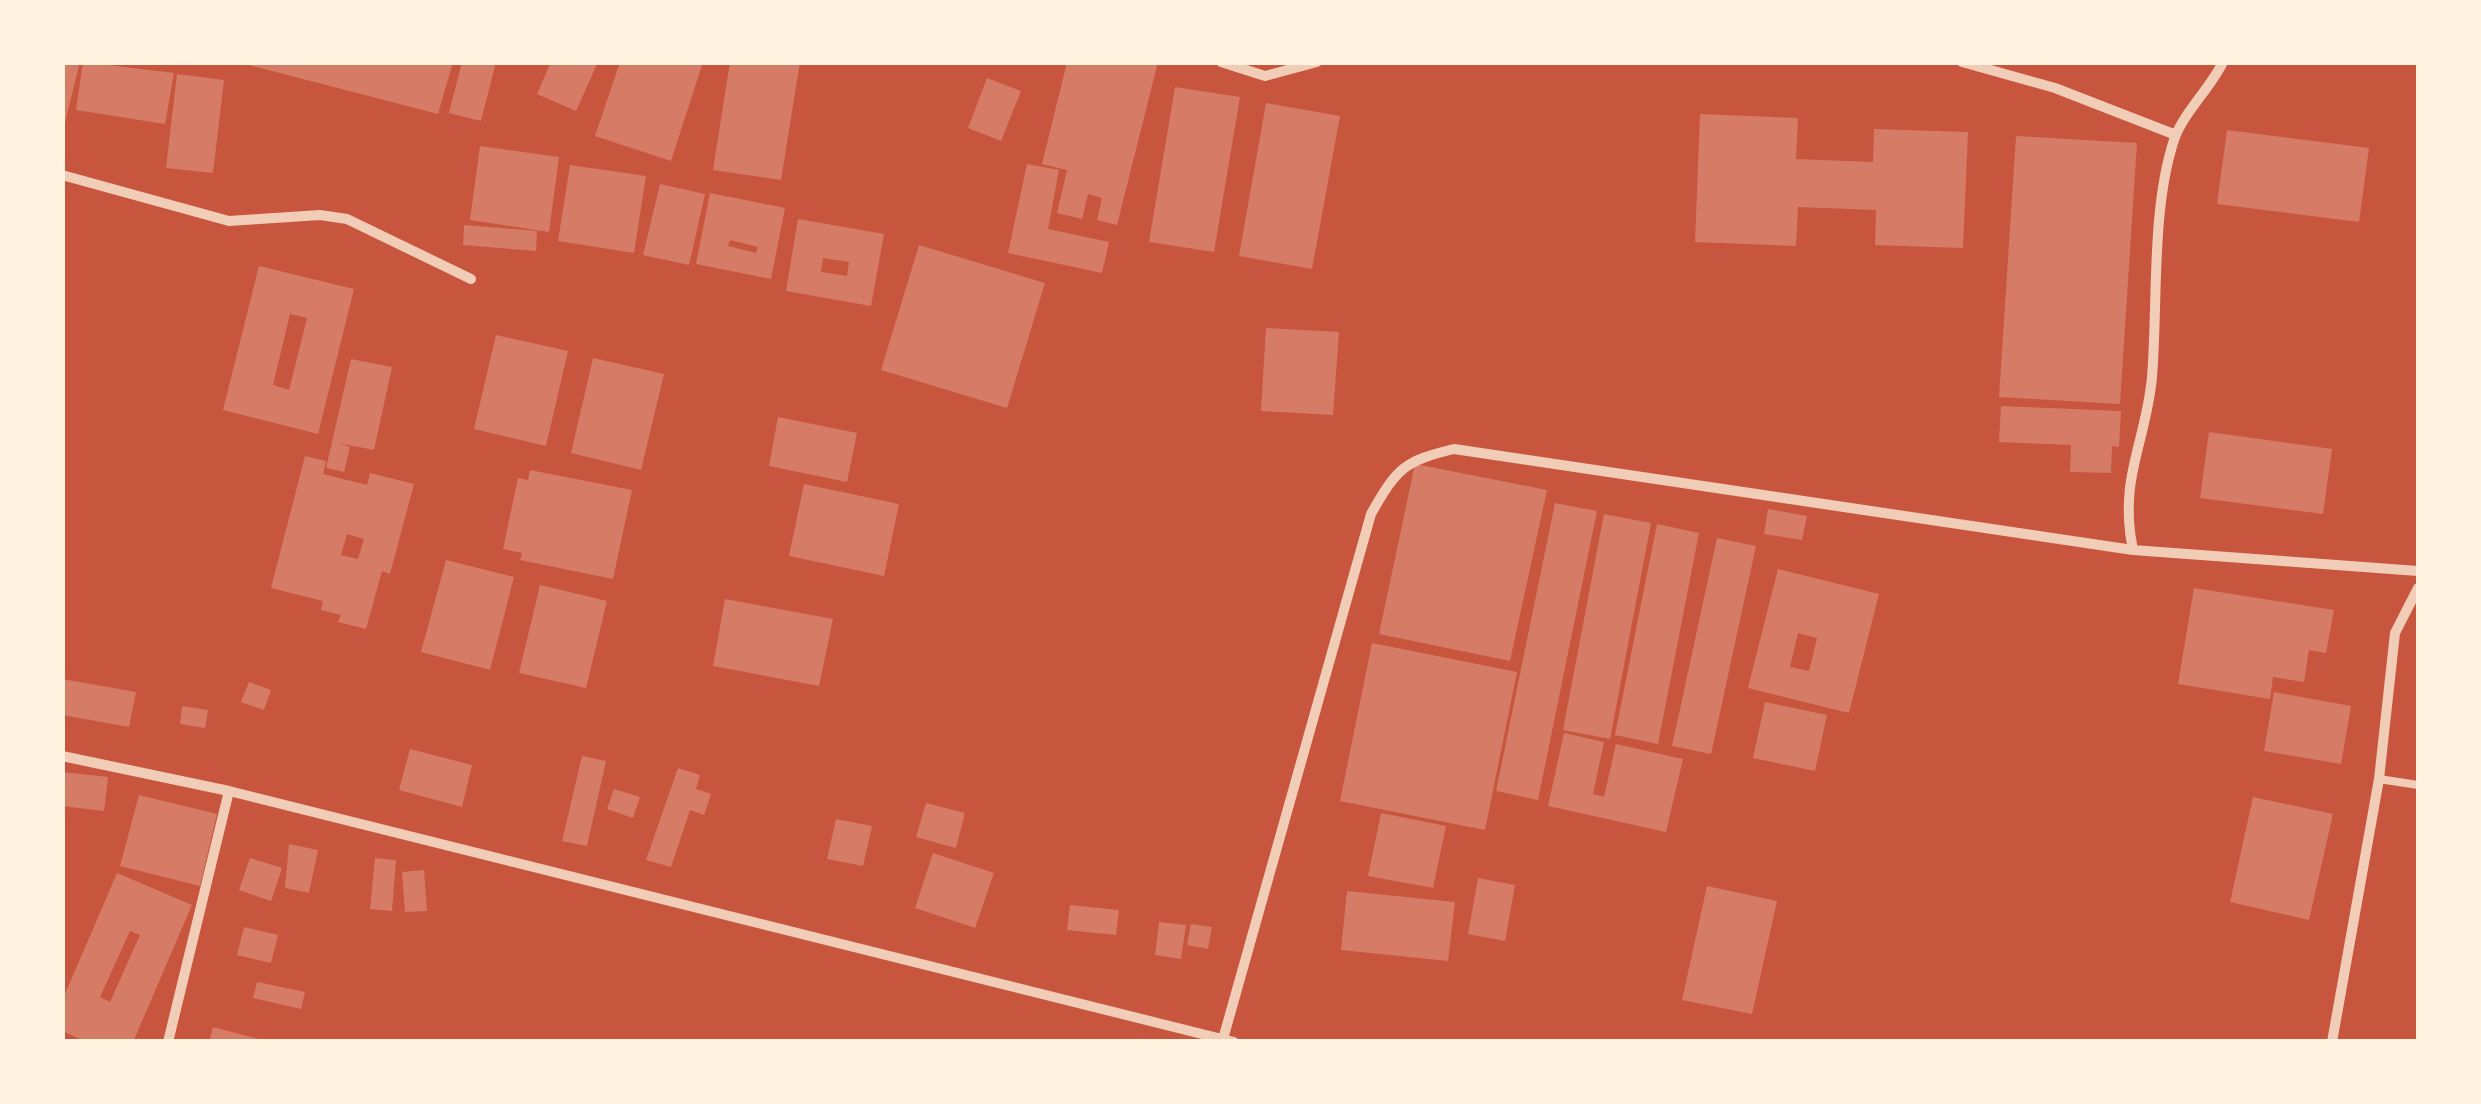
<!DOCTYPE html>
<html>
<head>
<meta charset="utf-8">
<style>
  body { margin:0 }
  #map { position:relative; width:2481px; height:1104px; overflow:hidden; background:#c8553d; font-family:Commissioner,sans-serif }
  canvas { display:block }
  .frame { position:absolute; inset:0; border:65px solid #fff3e0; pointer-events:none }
</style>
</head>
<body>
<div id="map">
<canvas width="2481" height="1104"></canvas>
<div class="frame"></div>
</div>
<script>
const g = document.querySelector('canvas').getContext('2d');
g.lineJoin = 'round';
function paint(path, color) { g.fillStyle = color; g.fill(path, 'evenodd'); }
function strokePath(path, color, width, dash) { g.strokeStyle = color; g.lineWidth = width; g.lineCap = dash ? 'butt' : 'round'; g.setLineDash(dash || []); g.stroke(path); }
const building = new Path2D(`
  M62,62h18l-16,64h-2z
  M83,62l91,11 -9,51 -89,-14z
  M453,62l-15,52 -193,-50 1,-2z
  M462,62h34l-15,59 -32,-8z
  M551,62h47l-22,49 -39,-17z
  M620,62h83l-32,99 -76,-25z
  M730,62h70l-19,118 -68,-10z
  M1067,62h91l-41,163 -20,-5 5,-22 -14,-4 -6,25 -25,-6 10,-43 -25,-6z
  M177,74l47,6 -11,93 -47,-5z
  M987,78l34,13 -20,50 -33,-13z
  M1175,87l65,10 -26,155 -65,-10z
  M1266,103l74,13 -28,153 -73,-13z
  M1700,114l98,4 -2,41 77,3 1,-33 94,3 -5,116 -88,-3 1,-35 -78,-3 -2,39 -101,-4z
  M2227,130l142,18 -10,74 -142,-18z
  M2016,136l121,7 -17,261 -121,-7z
  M480,146l79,11 -10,75 -79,-12z
  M1027,164l32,6 -11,59 61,13 -7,31 -94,-20z
  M570,165l76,11 -12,77 -76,-12z
  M660,184l45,10 -16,71 -46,-10z
  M710,193l75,15 -14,71 -75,-15zM730,240l28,7 -2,6 -28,-7z
  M798,219l86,15 -13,72 -85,-15zM823,258l26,4 -2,14 -26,-4z
  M464,225l73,6 -1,20 -73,-6z
  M919,245l126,38 -38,125 -126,-38z
  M259,266l95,23 -36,145 -95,-24zM290,314l17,4 -18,72 -16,-5z
  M1266,328l73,4 -6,83 -72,-4z
  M496,335l72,16 -22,95 -72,-17z
  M593,358l71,16 -23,96 -70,-17z
  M351,359l41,8 -18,83 -36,-7 12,4 -6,25 -18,-4z
  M2001,406l120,5 -2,36 -7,-1 -1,27 -41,-1 1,-27 -72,-3z
  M778,417l79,16 -10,49 -78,-16z
  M2209,432l123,17 -9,65 -123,-16z
  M305,456l21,5 -3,13 44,11 3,-12 44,11 -24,90 -8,-3 -16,58 -28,-7 3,-7 -20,-5 2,-9 -52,-13zM347,534l17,5 -6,20 -17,-4z
  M1415,464l132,26 -37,171 -131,-27z
  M530,470l102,20 -19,89 -93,-19 2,-7 -19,-4 15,-71 10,2z
  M804,484l95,20 -15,72 -95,-20z
  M1555,503l42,8 -59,289 -42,-9z
  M1768,509l39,7 -5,24 -38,-6z
  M1604,514l47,9 -41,216 -47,-9z
  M1657,524l42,9 -41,211 -43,-9z
  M1717,538l39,8 -45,208 -39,-8z
  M446,560l68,17 -24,93 -69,-18z
  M1778,569l101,25 -30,119 -101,-25zM1798,633l19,5 -8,33 -19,-4z
  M540,585l67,16 -21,87 -67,-15z
  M2194,588l140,22 -8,43 -17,-3 -5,32 -31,-5 -3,22 -92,-15z
  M725,599l108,20 -14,67 -106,-20z
  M1372,643l145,29 -32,158 -145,-29z
  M62,679l74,13 -7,35 -67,-12z
  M249,682l22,8 -7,20 -23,-8z
  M2274,692l77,14 -10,58 -77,-13z
  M1765,702l62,13 -12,56 -62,-13z
  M182,706l26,4 -3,18 -25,-4z
  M1564,733l40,9 -11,52 11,3 12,-53 67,15 -17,73 -118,-26z
  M410,749l62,16 -10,42 -63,-17z
  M582,756l24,5 -19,85 -25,-5z
  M678,768l22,7 -4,14 15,5 -7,21 -14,-5 -19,57 -25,-7z
  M62,772l46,5 -4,34 -42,-5z
  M614,789l26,8 -7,21 -26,-9z
  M139,795l78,19 -17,72 -80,-20z
  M2253,797l80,17 -24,106 -79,-18z
  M926,803l39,10 -9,35 -40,-11z
  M1381,813l65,13 -13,62 -65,-12z
  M836,819l36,7 -9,40 -36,-7z
  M289,844l29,6 -9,43 -24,-5z
  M933,853l61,20 -19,55 -60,-20z
  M250,858l32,10 -11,33 -32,-11z
  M375,858l21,2 -4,51 -22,-2z
  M424,870l3,41 -22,1 -3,-40z
  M117,873l75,32 -59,137h-46l-25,-11v-30zM130,931l10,4 -30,67 -10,-5z
  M1478,878l37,7 -10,56 -37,-7z
  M1707,886l70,15 -25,113 -70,-14z
  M1347,891l108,11 -7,59 -107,-11z
  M1070,905l49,5 -3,25 -49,-5z
  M1159,922l27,3 -5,34 -26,-4z
  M1191,924l21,3 -4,22 -21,-4z
  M244,927l34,8 -7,28 -34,-8z
  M257,982l48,10 -4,17 -48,-11z
  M213,1027l50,13v2h-54z`);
const service = new Path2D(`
  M2379,779l39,6`);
const minor = new Path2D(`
  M1221,62l44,14 52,-14
  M1962,62l93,26 121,47
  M62,175l167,46 91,-6 27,4 124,60
  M2133,550c-15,-71 13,-107 19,-173 6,-74 -1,-167 22,-237 9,-27 36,-51 49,-78
  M62,756l167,35 1005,251
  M1223,1039l148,-525c26,-46 33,-53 83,-65l679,101 285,21
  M168,1042l61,-251
  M2332,1042l47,-263 16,-146 23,-45`);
paint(building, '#d67c66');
strokePath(service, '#f1ccb7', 8);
strokePath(minor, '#f1ccb7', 10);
</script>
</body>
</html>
